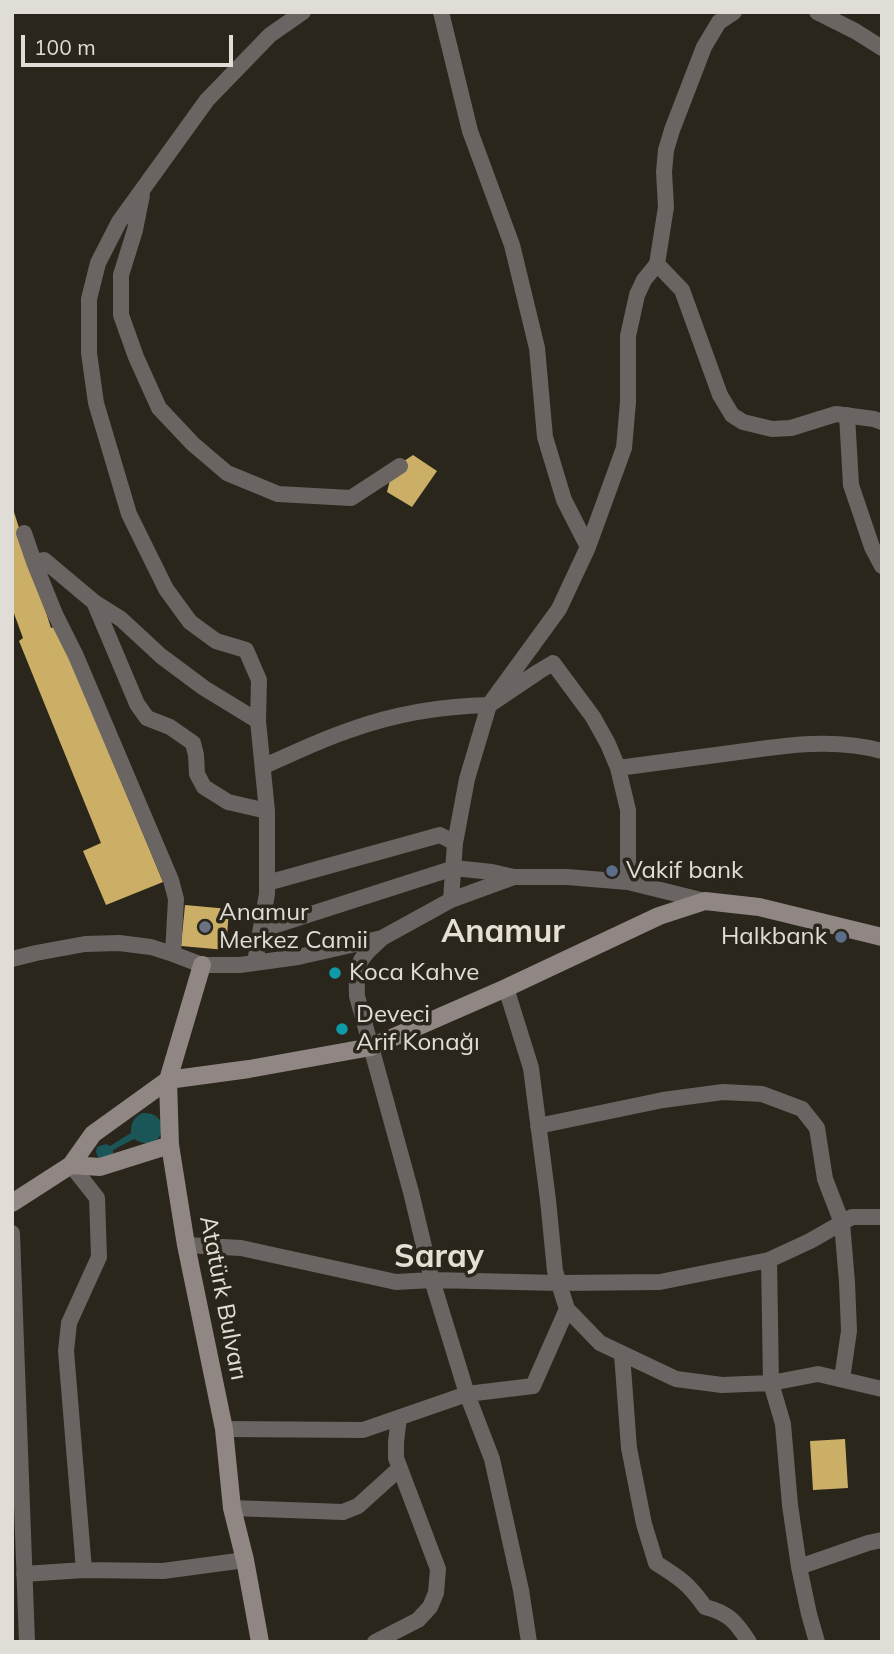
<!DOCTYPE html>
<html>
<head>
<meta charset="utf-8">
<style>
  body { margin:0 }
  #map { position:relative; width:894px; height:1654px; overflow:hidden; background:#2a261c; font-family:Mulish,sans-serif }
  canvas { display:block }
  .frame { position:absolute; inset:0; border:14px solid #e0ddd7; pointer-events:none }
  .scale { position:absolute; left:21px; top:35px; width:212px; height:32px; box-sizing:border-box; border:4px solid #e0ddd7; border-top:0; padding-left:9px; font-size:21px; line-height:24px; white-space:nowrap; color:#e0ddd7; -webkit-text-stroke:5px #2a261c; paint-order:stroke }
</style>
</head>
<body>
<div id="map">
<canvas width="894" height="1654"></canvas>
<div class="frame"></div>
<div class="scale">100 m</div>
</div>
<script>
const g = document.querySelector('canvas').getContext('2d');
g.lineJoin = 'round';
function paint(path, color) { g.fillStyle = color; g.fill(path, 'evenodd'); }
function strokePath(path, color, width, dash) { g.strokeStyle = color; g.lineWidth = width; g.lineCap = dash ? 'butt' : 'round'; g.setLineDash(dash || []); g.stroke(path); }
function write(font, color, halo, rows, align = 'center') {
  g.font = font + ' Mulish,sans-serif'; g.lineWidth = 7; g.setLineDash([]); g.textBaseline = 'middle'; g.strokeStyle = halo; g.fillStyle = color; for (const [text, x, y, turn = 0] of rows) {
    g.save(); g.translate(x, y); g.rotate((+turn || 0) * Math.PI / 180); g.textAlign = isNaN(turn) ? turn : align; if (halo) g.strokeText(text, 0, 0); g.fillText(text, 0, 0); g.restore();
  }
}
const water = new Path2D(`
  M142,1113c33,-2 22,44 -8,26l-21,11v4l-14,6 -3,-8 1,-5 9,-3 4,2 21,-13c0,-10 2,-15 11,-20z`);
const building = new Path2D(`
  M413,455l24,16 -25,36 -25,-15 3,-12 14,-19z
  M13,509l38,119 6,-2 106,256 -57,23 -23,-54 18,-8 -82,-202 4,-3 -11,-30z
  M185,905l44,4 -3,41 -45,-4z
  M845,1439l3,49 -35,2 -3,-49z`);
const street = new Path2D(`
  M441,12l29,119 42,114 25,103 8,89 19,63 24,47
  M817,12l38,19 27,17
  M142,195l-7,35 -14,45v40l15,42 23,51 34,36 34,29 51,21 73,4 49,-32
  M657,264l25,26 38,105 12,20 11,7 29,7 19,-1 45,-14 38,5 8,3
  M847,415l4,70 21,62 10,19
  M24,533l10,29 21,52 21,42 95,224 5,19 -3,55
  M34,562l10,-2 50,42 27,17 40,37 43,32 54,33
  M94,602l43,102 10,14 23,9 23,16 3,12 1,19 7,13 24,15 39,9
  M264,766c28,-12 56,-26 86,-36 44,-16 93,-24 139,-25l70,-96 29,-62 36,-99 4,-46v-66l9,-41 7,-15 13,-16 9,-57 -2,-35 2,-22 6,-20 32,-83 15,-25 15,-10
  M618,768c37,-5 75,-10 113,-15 49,-7 102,-16 151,-2
  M267,883l173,-48 15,8
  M451,900l4,-57 12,-64 22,-74 49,-33 15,-9 40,54 15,27 10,24 10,42v72
  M261,930l193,-62 38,4 22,5
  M382,938c-25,23 -26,24 -25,58l54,196 21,88 35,114 25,65 29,131 8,52
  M12,959l24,-6 49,-9 34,-1 32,4 22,7 29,11h38l58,-8 84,-19 69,-38 63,-23h53l61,5 77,19
  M255,962l12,-68v-83l-9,-90 1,-41 -13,-30 -30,-9 -26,-19 -24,-33 -37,-75 -33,-111 -7,-50v-54l9,-36 21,-41 88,-122 63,-65 33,-23
  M506,988l25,80 17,132 7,71 12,38 33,34 76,36 46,6 49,-2 47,-9 64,15
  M538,1126l125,-26 60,-8 39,2 40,15 15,19 8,51 17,44 5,59 2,49 -7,48
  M71,1165l26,33 2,59 -30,66 -3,28 18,219
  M12,1233l15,409
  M186,1245l55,3 155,34 36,-2 127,3 101,-1 109,-22 41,-19 42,-24h30
  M769,1260l2,123 12,41 7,81 9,62 10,47 8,28
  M622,1354l7,94 15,76 12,39c24,15 33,21 49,44 24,6 31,15 44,35
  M224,1429l139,1 104,-36 66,-8 34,-77
  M232,1508l111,4 15,-6 42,-38
  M799,1567l69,-24 14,-3
  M24,1574l60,-4 79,1 82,-11
  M375,1642l43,-22 12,-13 6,-14 2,-24 -42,-111v-16l3,-24`);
const secondary = new Path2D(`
  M202,965l-34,115 2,65 16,100 38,184 8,79 13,52 15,82
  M71,1165l29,2 70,-22
  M12,1203l59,-38 22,-31 75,-54 81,-11 122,-22 135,-59 153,-72 46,-15 54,6 123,30`);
const markers = [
  [612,871,7,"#5c6f8a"],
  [205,927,7,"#6b7280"],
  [841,937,7,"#5c6f8a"],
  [335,973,7,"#0f9aa8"],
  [342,1029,7,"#0f9aa8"]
];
const poiNames = [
  ["Vakif bank",626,871],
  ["Anamur",219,913],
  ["Merkez Camii",219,941],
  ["Halkbank",827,937,"right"],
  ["Koca Kahve",349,973],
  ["Deveci",356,1015],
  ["Arif Konağı",356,1043]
];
const streetNames = [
  ["Atatürk Bulvarı",223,1298,79]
];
const districtNames = [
  ["Anamur",503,932],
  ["Saray",439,1257]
];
paint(water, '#1a5558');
paint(building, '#ccaf66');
strokePath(street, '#6a6462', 16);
strokePath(secondary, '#908684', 18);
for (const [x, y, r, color] of markers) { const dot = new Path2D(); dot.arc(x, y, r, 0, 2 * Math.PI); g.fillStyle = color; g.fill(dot); strokePath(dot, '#2a261c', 2.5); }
write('24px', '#e0ddd7', '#2a261c', poiNames, 'left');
write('24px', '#e0ddd7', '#2a261c', streetNames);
write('bold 32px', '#e5e0d3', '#2a261c', districtNames);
</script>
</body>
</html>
